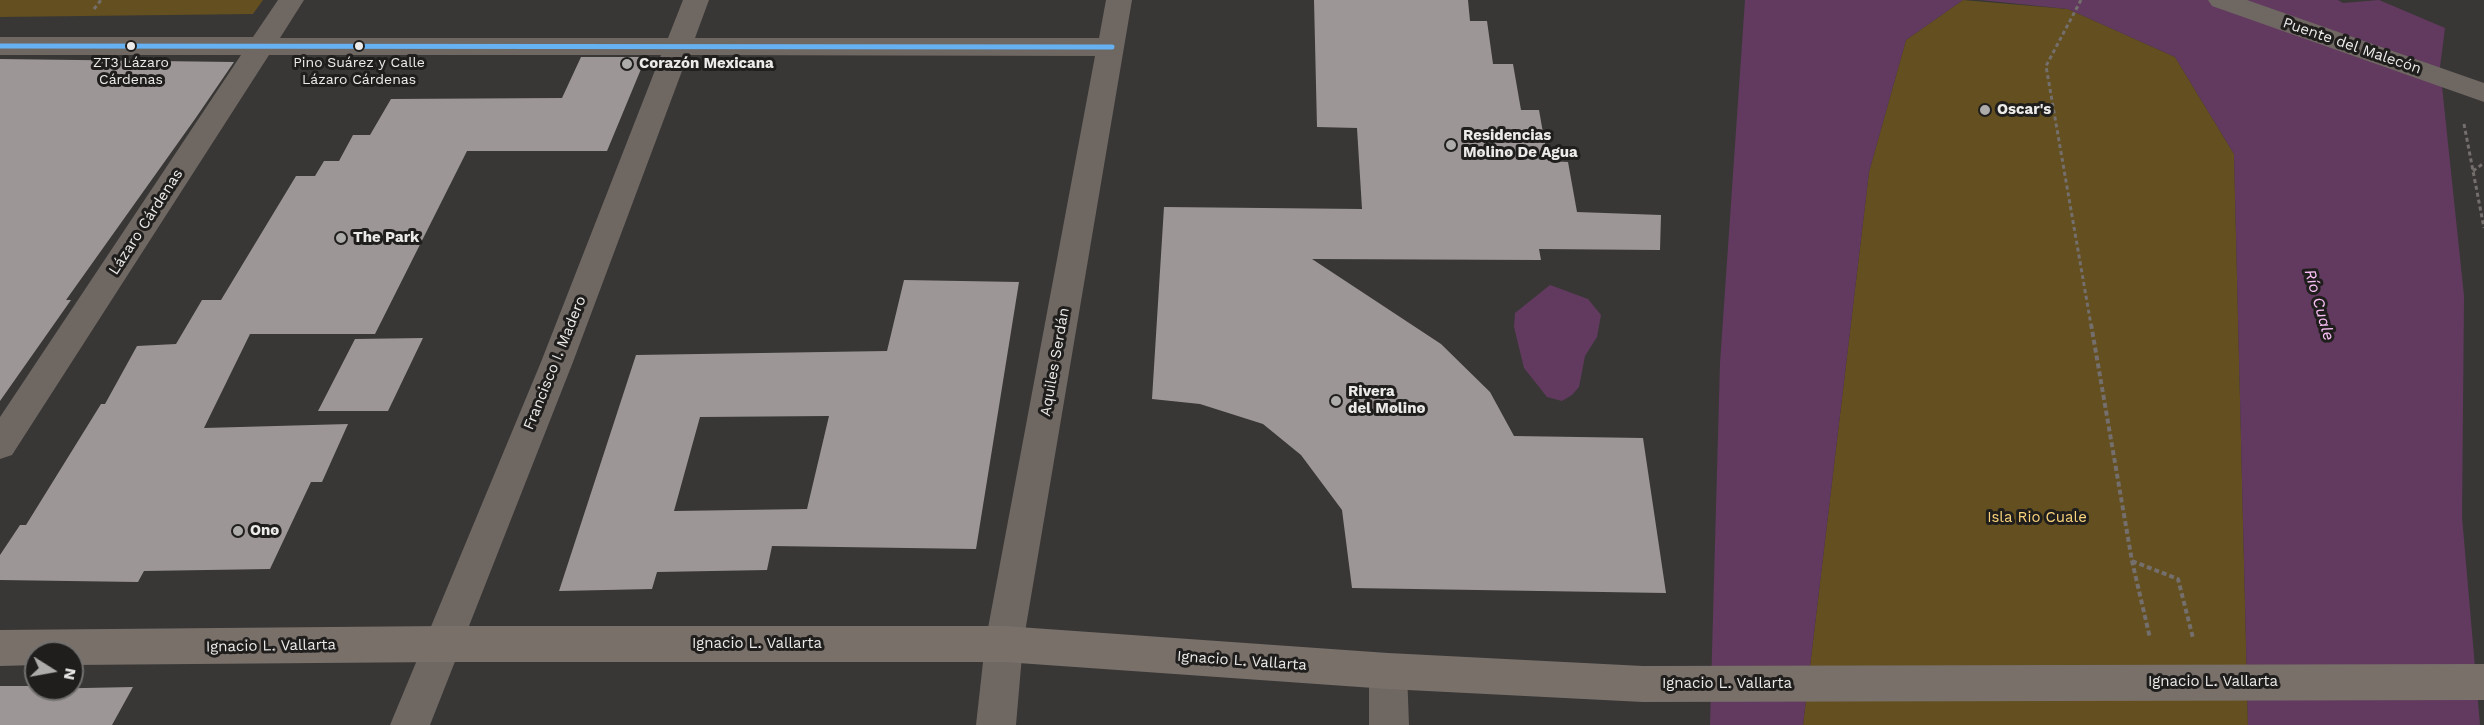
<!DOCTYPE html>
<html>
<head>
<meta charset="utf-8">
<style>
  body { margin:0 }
  #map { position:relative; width:2484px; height:725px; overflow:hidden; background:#383736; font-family:"Work Sans",sans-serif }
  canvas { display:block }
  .north { position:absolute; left:24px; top:641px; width:60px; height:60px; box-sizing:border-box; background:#1f1e1d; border:2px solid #71706f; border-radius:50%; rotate:101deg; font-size:16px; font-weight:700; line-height:24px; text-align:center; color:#edebea }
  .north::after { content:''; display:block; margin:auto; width:21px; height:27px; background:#aeacab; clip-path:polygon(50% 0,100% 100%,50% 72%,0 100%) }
</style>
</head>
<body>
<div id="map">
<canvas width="2484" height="725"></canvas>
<div class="north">N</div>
</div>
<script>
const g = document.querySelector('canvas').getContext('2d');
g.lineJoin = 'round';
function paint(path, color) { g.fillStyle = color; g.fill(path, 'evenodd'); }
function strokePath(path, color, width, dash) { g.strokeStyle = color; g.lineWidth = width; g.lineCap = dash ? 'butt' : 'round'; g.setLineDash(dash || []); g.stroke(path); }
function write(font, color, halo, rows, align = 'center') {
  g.font = font + ' "Work Sans",sans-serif'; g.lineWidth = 6; g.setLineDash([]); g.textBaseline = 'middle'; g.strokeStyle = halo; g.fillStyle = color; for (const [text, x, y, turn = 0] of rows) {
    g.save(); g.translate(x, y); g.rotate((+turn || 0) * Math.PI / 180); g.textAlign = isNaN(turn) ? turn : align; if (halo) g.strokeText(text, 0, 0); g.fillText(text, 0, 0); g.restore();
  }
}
const green = new Path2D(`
  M0,0h263l-10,14 -253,3z
  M1963,0l105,9 107,48 59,97 14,571h-445l66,-553 37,-132z`);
const water = new Path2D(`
  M1745,0h218l-57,40 -37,132 -66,553h-93l10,-362z
  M1980,0h358l5,3 36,-3 66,28 -5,39 24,229 -2,221 18,208h-232l-14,-571 -59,-97 -107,-48z
  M1550,285l38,14 13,16 -4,22 -12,19 -6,31 -7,8 -10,6 -15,-4 -23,-29 -10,-41 1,-14z`);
const building = new Path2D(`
  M1314,0h154l2,21h17l6,43h20l8,46h18l9,51 20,1 9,50 84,3 -1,35 -121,-1 2,11 -229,-1 129,85 49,48 24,44 129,2 23,155 -314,-5 -10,-78 -41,-55 -38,-31 -63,-20 -48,-5 12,-192 198,2 -5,-81 -40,-1z
  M581,57h65l-39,94h-140l-92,183h-125l-46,94 144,-4 -26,58h-11l-41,87 -126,2 -6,11 -138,-2v-25l20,-30h6l75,-121h4l32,-58 39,-2 26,-44h19l75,-124h19l9,-15h15l14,-26h17l21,-36 171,-1z
  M0,59l234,3 -39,57 -129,181h5l-71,101z
  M904,280l115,2 -43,267 -204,-3 -5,24 -110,2 -5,17 -93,2 77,-236 251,-4zM829,416l-22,93 -133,2 26,-94z
  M423,338l-35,73h-70l37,-72z
  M0,686h36v3l97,-2 -21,38h-112z`);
const pathFar1 = new Path2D(`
  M2081,0l-35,66 45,259
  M94,9l7,-9
  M2464,124l20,104
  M2473,171l11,-8`);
const path = new Path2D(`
  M2091,324l41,237 18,77
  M2132,561l46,18 15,59`);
const minor = new Path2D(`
  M278,0h26l-24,38h388l15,-38h26l-14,38h404l7,-38h26l-109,644 -7,81h-40l9,-81 110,-588 -407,-1 -115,307 -143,363h-40l151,-363 120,-307h-392l-257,400 -12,4v-42l241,-362h-241v-18h253z
  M2208,0h39l237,83v19l-272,-96z
  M1388,653l14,5 5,13 2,54h-40v-54l5,-13z`);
const major = new Path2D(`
  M441,626h563l384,27 255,13 841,-2v36l-841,2 -255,-13 -384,-27h-563l-369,3v-12h-36v12l-36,1v-36z`);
const bus1 = new Path2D(`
  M0,46l1112,1`);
const markers = [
  [131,46,5,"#edebea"],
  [359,46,5,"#edebea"],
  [627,64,6,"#aeacab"],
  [1985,110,6,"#aeacab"],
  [1451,145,6,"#aeacab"],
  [341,238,6,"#aeacab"],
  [1336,401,6,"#aeacab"],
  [238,531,6,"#aeacab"]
];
const busNames = [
  ["ZT3 Lázaro",131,63],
  ["Cárdenas",131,80],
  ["Pino Suárez y Calle",359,63],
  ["Lázaro Cárdenas",359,80]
];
const streetNames = [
  ["Puente del Malecón",2352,46,19],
  ["Lázaro Cárdenas",146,222,-57],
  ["Aquiles Serdán",1055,362,-80],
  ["Francisco I. Madero",555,363,-68],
  ["Ignacio L. Vallarta",757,644],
  ["Ignacio L. Vallarta",271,646,-1],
  ["Ignacio L. Vallarta",1242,661,4],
  ["Ignacio L. Vallarta",2213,682],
  ["Ignacio L. Vallarta",1727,684]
];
const poiNames = [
  ["Corazón Mexicana",639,64],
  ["Oscar's",1997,110],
  ["Residencias",1463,136],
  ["Molino De Agua",1463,153],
  ["The Park",353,238],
  ["Rivera",1348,392],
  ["del Molino",1348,409],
  ["Ono",250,531]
];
const parkNames = [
  ["Isla Rio Cuale",2037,518]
];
const waterNames = [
  ["Río Cuale",2319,305,74]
];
paint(green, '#634f1f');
paint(water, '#623a5f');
paint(building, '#9d9697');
strokePath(pathFar1, '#746f6c', 3, [4, 3]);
strokePath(path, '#746f6c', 4, [5, 3]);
paint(minor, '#6f6762');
paint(major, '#79706a');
strokePath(bus1, '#66b1f2', 5);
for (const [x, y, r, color] of markers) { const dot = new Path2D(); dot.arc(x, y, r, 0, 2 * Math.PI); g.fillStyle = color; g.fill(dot); strokePath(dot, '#1f1e1d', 2); }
write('14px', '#edebea', '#1f1e1d', busNames);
write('15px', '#edebea', '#1f1e1d', streetNames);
write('bold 15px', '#edebea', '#1f1e1d', poiNames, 'left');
write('15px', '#fcd47b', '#1f1e1d', parkNames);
write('italic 16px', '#fac0f5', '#1f1e1d', waterNames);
</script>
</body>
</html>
